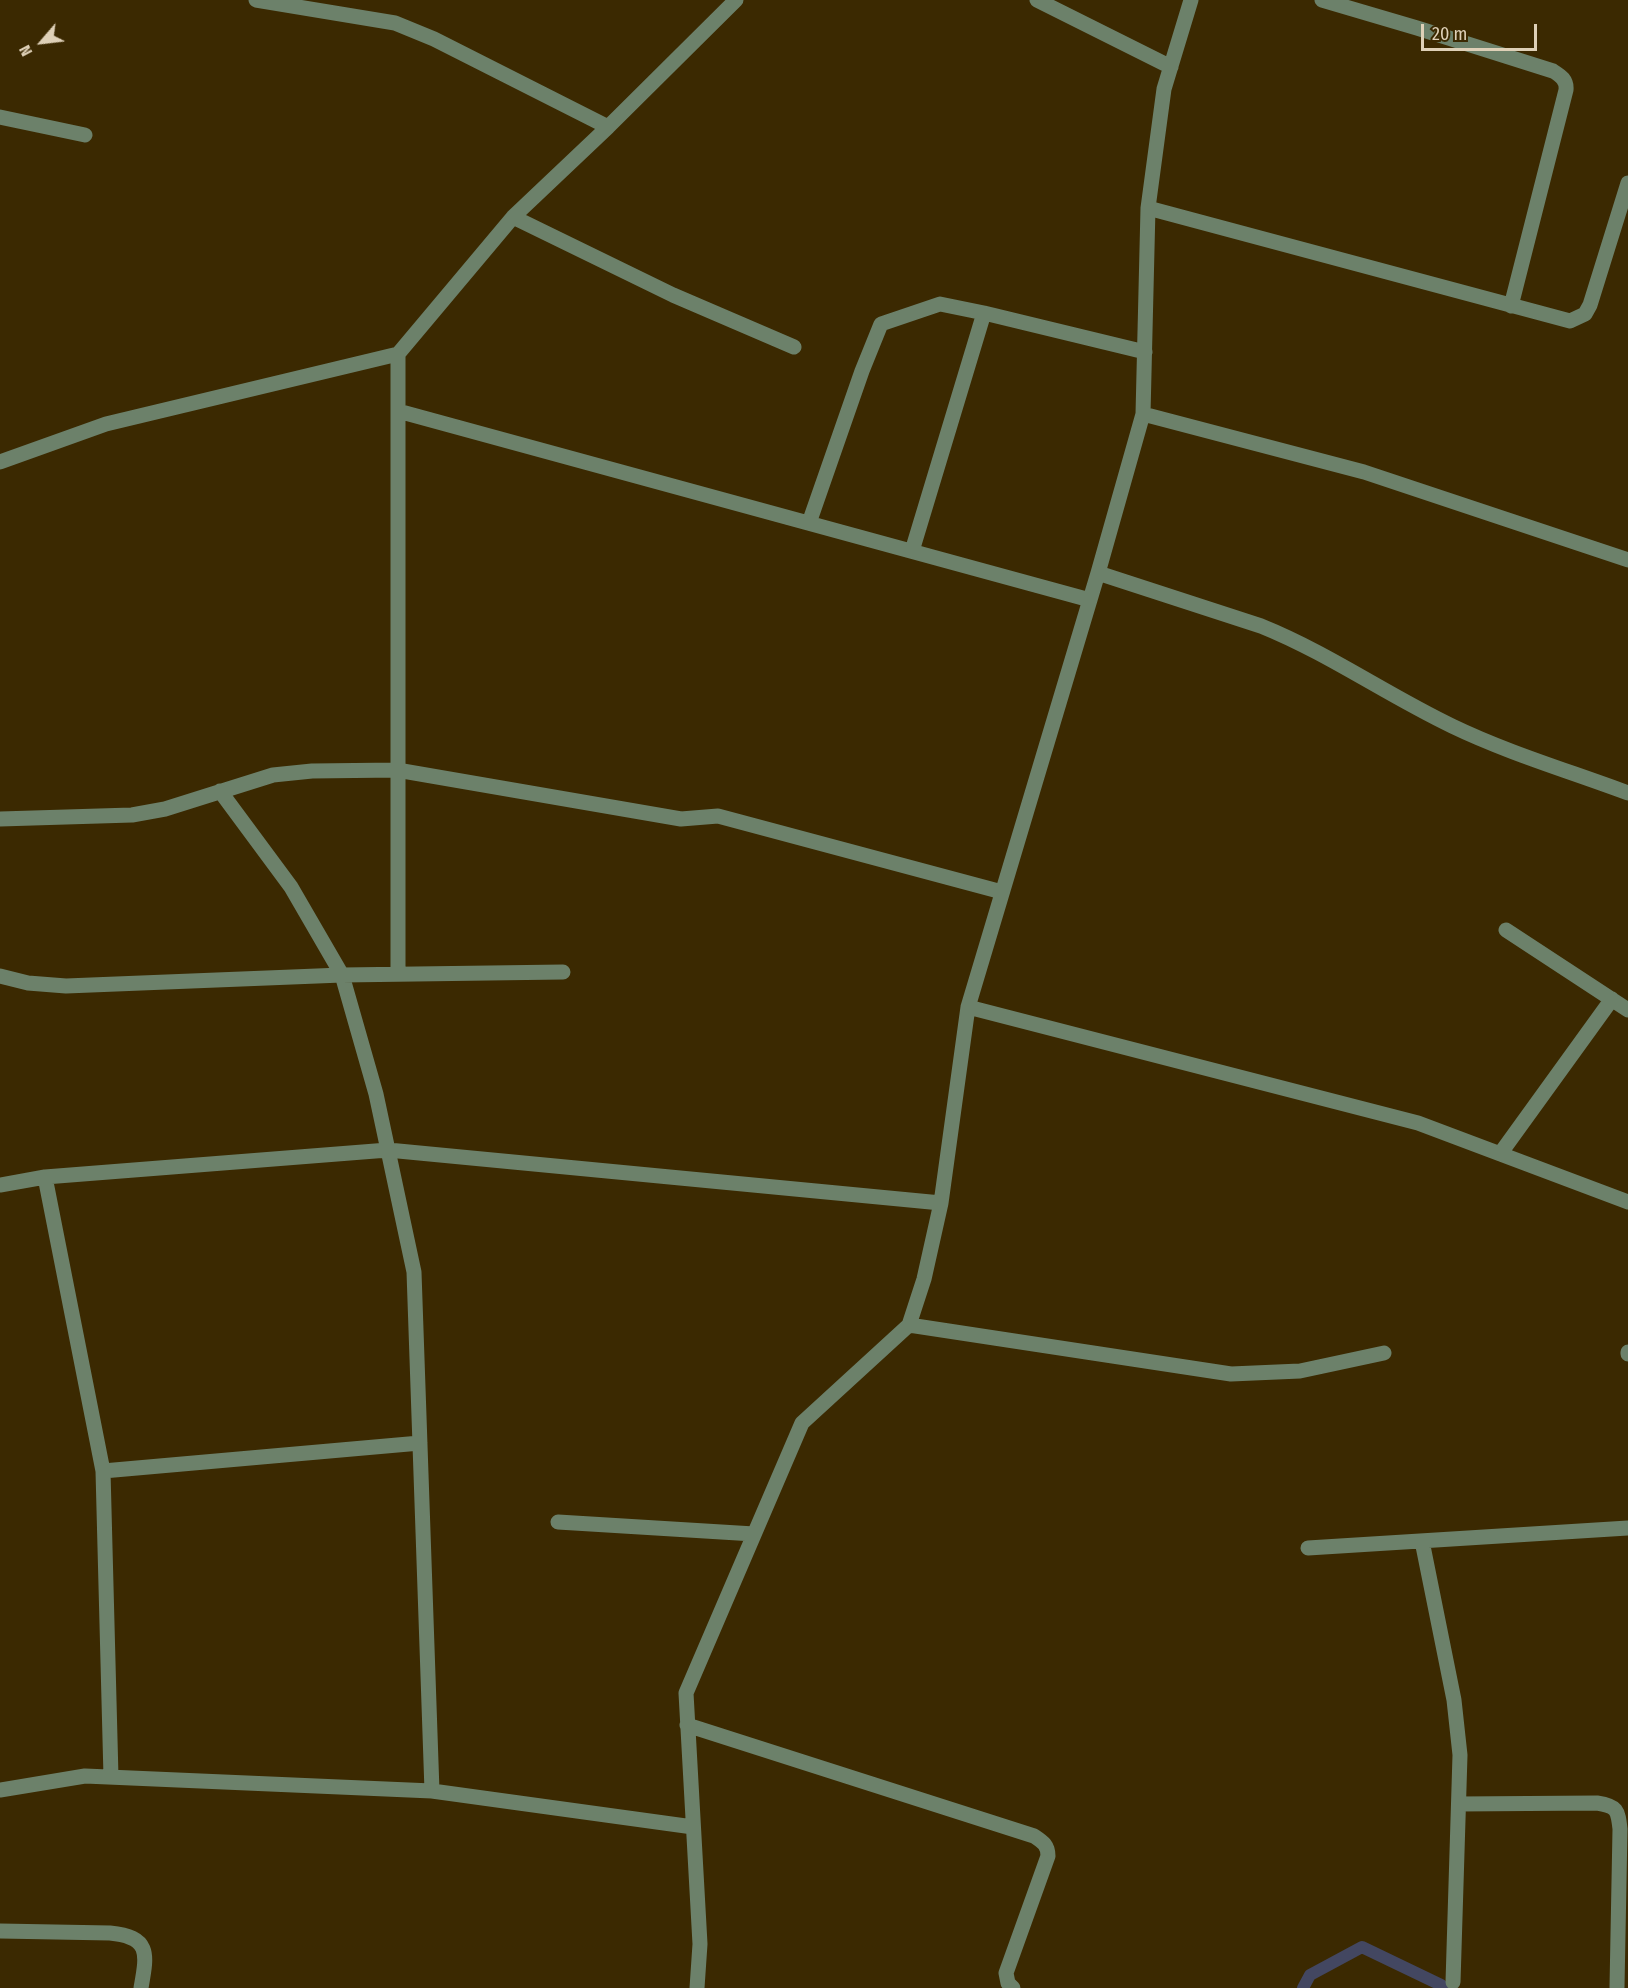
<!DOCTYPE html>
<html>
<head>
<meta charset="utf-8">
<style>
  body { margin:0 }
  #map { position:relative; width:1628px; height:1988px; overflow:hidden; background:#3b2901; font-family:"Fira Sans Condensed",sans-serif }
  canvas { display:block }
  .north { position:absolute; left:12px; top:12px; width:60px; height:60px; -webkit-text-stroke:4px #3b2901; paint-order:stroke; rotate:242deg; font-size:16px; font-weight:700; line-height:24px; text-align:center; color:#ded0b7 }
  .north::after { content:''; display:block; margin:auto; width:21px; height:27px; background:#ded0b7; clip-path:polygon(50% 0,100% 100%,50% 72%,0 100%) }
  .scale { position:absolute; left:1421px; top:24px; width:116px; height:27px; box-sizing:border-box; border:3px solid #ded0b7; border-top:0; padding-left:8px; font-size:18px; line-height:21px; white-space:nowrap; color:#ded0b7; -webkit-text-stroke:4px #3b2901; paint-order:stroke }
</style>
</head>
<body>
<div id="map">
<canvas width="1628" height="1988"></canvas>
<div class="north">N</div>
<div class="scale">20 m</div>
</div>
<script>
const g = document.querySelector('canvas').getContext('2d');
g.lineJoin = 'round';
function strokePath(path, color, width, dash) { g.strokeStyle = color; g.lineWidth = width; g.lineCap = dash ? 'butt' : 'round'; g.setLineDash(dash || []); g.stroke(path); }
const stream = new Path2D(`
  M1303,1988l7,-13 52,-28 79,38 3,3`);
const minor = new Path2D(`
  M256,0l139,23 39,16 174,88
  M1037,0l134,67
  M1322,0l95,28 136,43c8,5 14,9 13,19l-55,216
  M0,117l85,18
  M1148,208l422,113 15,-7 5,-9 38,-122
  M513,217l160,78 121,52
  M398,354v620
  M398,411l692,189
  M1143,414l221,58 264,88
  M0,462l106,-38 292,-70 115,-137 95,-90 128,-127
  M809,523l53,-152 19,-47 59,-20 44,9 161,39
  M912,551l72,-238
  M1098,573l163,53c67,27 126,69 191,100 56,27 117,45 176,67
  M220,791l71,96 51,88 34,119 38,178 18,519
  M0,819l132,-4 33,-6 108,-34 39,-4 85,-1 284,49 37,-3 284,76
  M1506,930l122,80
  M0,976l28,7 38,3 276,-11 221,-3
  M968,1007l450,116 210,79
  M1500,1154l112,-155
  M45,1177l58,294 8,306
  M0,1185l45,-8 343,-27 553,53
  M909,1325l322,49 69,-3 84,-18
  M1628,1352v2
  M103,1471l317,-28
  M558,1522l196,12
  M1422,1541l32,159 6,55 -7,227
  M1308,1548l320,-20
  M687,1725l347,111c9,6 14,9 14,20l-42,117 2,10 5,5
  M0,1790l85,-14 347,15 261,36
  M1459,1804l138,-1c20,3 21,7 23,26l-3,158
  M0,1931l110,2c41,4 37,21 31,55
  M697,1988l3,-44 -14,-251 116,-270 107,-98 15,-46 17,-76 27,-196 130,-434 45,-159 5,-206 16,-119 27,-89`);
strokePath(stream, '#434761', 12);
strokePath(minor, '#6c816a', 15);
</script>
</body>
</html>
